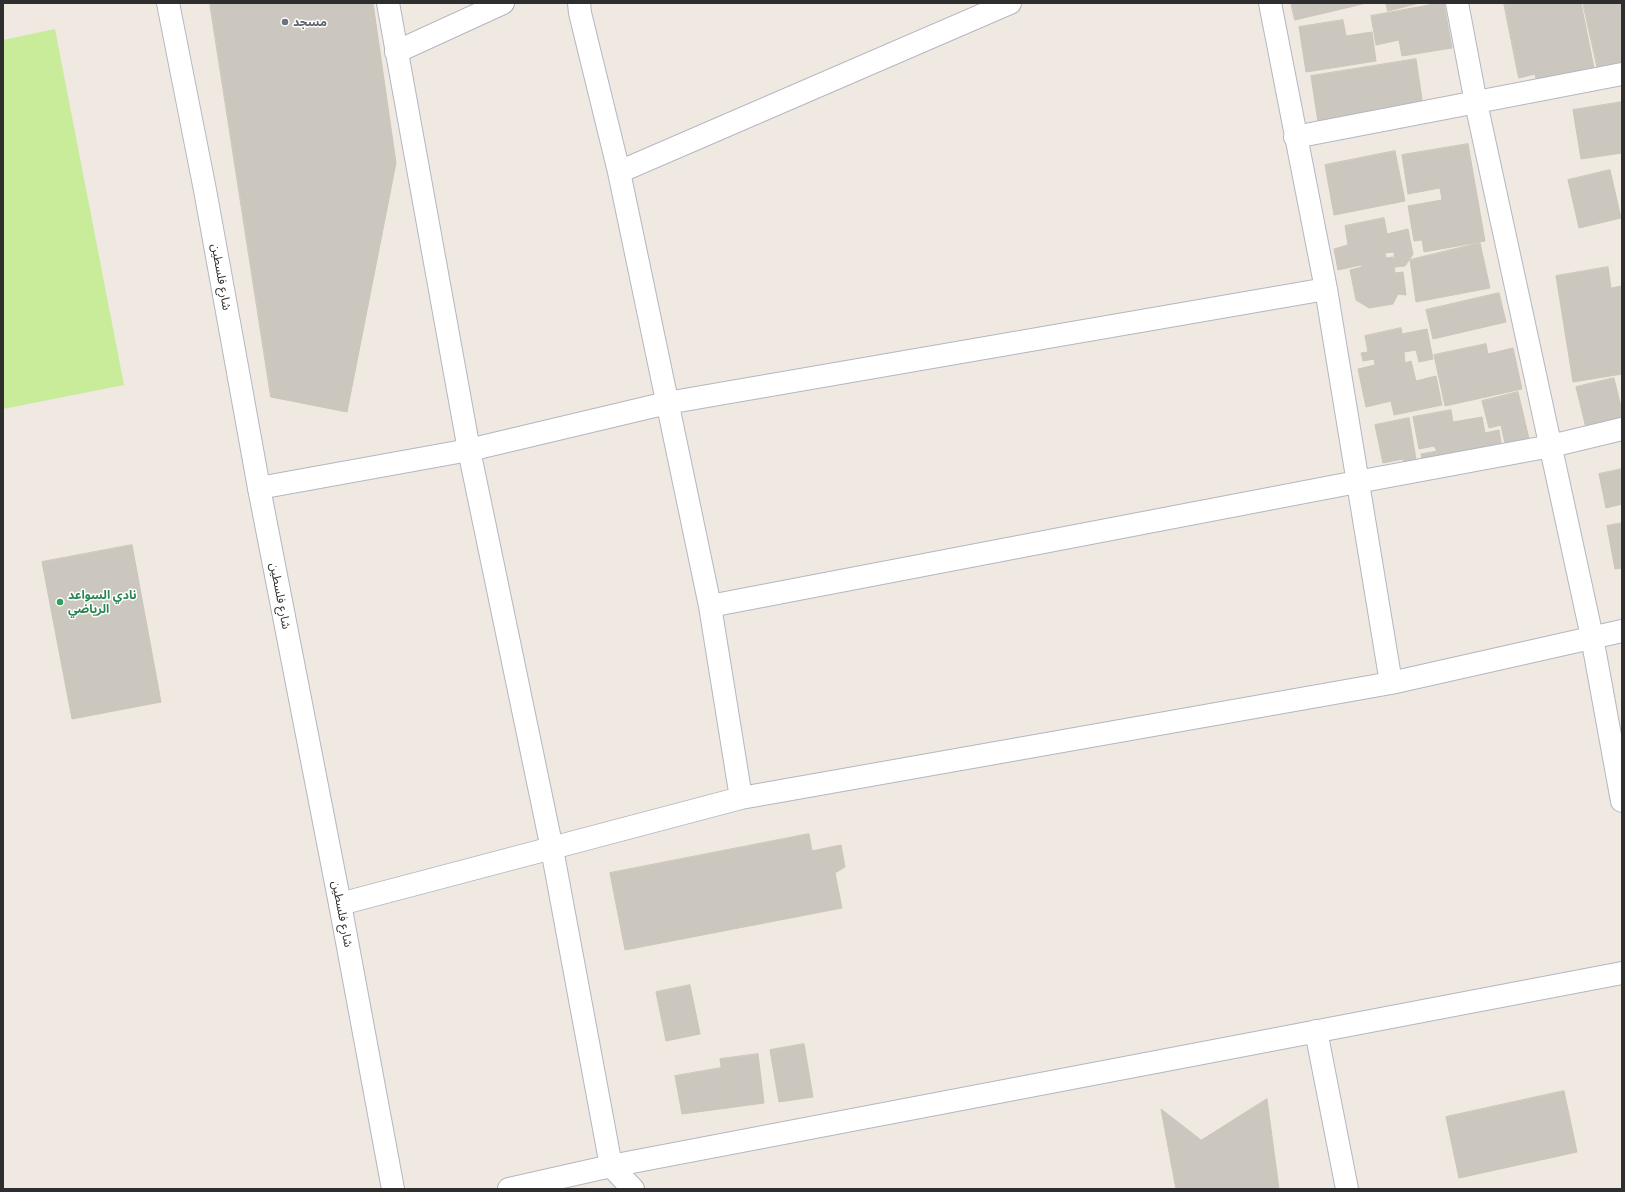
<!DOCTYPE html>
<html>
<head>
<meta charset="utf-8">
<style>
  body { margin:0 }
  #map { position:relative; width:1625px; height:1192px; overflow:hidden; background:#efe9e1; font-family:"Public Sans",sans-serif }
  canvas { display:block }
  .frame { position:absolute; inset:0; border:4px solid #2e2e2e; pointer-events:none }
</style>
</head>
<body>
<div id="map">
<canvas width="1625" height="1192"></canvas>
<div class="frame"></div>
</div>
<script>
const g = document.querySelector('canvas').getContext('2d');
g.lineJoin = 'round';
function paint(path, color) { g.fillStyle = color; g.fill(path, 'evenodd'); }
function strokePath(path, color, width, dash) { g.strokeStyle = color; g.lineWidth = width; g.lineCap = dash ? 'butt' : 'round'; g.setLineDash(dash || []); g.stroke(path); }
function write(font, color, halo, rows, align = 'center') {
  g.font = font + ' "Public Sans","Noto Sans Arabic",sans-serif'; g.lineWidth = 3; g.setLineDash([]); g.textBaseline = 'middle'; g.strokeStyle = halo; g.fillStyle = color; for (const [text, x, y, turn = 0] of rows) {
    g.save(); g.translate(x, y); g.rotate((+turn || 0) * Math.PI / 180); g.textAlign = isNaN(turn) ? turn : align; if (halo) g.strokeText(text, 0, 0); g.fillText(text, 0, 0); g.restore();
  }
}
const pitch = new Path2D(`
  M55,29l69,356 -121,24v-369z`);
const building = new Path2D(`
  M210,3h163l23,160 -49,249 -76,-15z
  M1291,3h76l-72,17z
  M1386,3h34l-32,8z
  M1440,3h4l8,45 -50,8 -3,-16 -23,5 -5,-29z
  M1504,3h77l14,70 -58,12 -2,-11 -16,4z
  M1583,3h39v62l-24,5z
  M1343,20l3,16 26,-4 4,29 -70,11 -7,-45z
  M1416,59l7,47 -105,16 -7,-46z
  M1622,102v51l-41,6 -8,-49z
  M1468,144l17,97 -61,11 -2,-12 -8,1 -6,-35 34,-6 -2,-12 -32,6 -6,-39z
  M1395,151l10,50 -71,14 -9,-50z
  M1610,170l11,48 -42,10 -11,-48z
  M1384,218l3,16 21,-5 5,25 -8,12 -10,1 -1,-15 -9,1 1,5 7,-1 2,16 8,-1 3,23 -8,-1 -5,10 -24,4 -13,-8 -6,-30 12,-3 -1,-2 -23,5 -4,-21 14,-4 -3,-19z
  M1480,243l10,45 -74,14 -6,-42z
  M1608,267l3,21 11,-2v88l-49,8 -17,-106z
  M1499,293l7,29 -73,17 -7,-29z
  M1401,328l1,6 25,-5 6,30 -14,3 -3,-12 -12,2 1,11 6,-2 5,20 20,-5 6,29 -48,10 -3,-14 -25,6 -8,-38 17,-4 -1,-6 -11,2 -2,-8 7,-1 -3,-16z
  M1486,344l2,10 25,-6 9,41 -77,17 -11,-51z
  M1614,378l8,33v8l-36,9 -10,-41z
  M1518,392l12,51 -24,5 -5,-23 -12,3 -7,-27z
  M1451,410l2,12 29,-5 3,16 14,-3 3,19 -79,15 -2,-10 16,-3 -3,-5 -15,3 -6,-32z
  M1409,418l8,47 -11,8 -3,-14 -20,4 -8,-38z
  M1622,469v35l-16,4 -7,-34z
  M1622,523v45l-7,1 -8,-43z
  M132,545l29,157 -89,17 -30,-157z
  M809,834l3,17 29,-6 4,22 -10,6 7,35 -217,42 -15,-77z
  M690,985l10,49 -34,7 -10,-49z
  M804,1044l9,53 -34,5 -9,-52z
  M758,1054l6,49 -37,5 -7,-49z
  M721,1068l6,40 -45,6 -7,-38z
  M1564,1091l13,61 -118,26 -13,-61z
  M1267,1099l12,90h-103l-15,-80 40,31z`);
const minor = new Path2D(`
  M388,3l81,447 83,399 59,317 22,23
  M579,3l1,10 39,159 91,434 31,192
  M1270,3l56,286 65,394
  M1457,3l19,100 116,534 30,164
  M396,52l107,-49
  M1295,137l327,-63
  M619,172l391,-169
  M259,488l210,-38 198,-47 659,-114
  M710,606l647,-124 194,-36 71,-17
  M340,904l401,-106 650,-115 231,-52
  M1316,1031l31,158
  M509,1189l102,-23 1011,-193`);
const tertiary = new Path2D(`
  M168,3l37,187 54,298 81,416 53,285`);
const markers = [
  [285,22,4,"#6b7280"],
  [60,602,4,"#2e9e5b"]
];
const worshipNames = [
  ["مسجد",293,22]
];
const streetNames = [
  ["شارع فلسطين",221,277,80],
  ["شارع فلسطين",280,596,79],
  ["شارع فلسطين",342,914,79]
];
const leisureNames = [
  ["نادي السواعد",68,595],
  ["الرياضي",68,609]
];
paint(pitch, '#c9ec9a');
paint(building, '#cbc7bf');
strokePath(building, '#cbc5ba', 1);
strokePath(minor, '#b4b7c1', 24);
strokePath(tertiary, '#b4b7c1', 24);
strokePath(minor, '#fff', 22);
strokePath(tertiary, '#fff', 22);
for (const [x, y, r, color] of markers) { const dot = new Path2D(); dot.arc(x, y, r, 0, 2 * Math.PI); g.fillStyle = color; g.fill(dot); strokePath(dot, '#fff', 1.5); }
write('bold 12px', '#5b616d', '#fff', worshipNames, 'left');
write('12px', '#2e2e2e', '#fff', streetNames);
write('bold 12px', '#27864d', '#fff', leisureNames, 'left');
</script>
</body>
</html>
